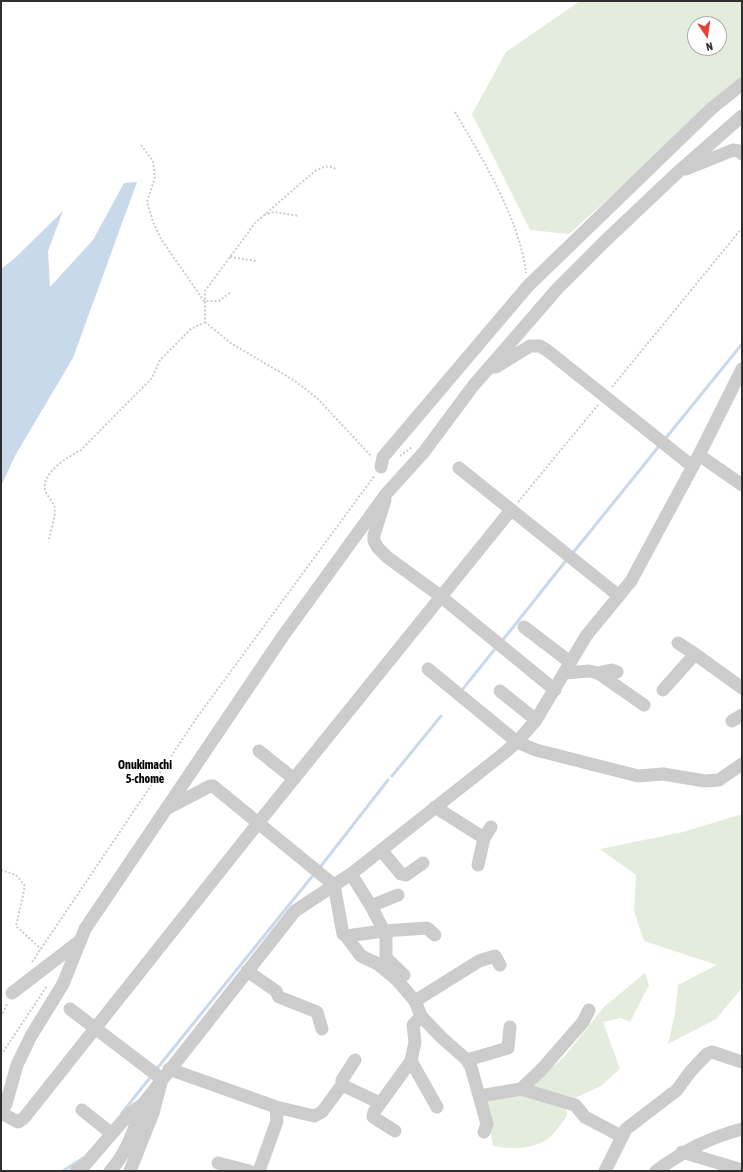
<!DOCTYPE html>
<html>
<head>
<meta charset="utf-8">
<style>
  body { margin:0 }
  #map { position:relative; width:743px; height:1172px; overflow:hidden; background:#fff; font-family:"Asap Condensed",sans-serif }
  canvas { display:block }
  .frame { position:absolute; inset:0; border:2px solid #2f2f2f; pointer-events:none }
  .north { position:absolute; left:687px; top:16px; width:40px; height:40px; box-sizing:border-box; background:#fff; border:1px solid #acacac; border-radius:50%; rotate:167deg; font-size:11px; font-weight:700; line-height:16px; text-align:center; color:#2f2f2f }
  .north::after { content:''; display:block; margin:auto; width:14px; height:18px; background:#e44333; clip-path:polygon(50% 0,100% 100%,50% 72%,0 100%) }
</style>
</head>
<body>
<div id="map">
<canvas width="743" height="1172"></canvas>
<div class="frame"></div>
<div class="north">N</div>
</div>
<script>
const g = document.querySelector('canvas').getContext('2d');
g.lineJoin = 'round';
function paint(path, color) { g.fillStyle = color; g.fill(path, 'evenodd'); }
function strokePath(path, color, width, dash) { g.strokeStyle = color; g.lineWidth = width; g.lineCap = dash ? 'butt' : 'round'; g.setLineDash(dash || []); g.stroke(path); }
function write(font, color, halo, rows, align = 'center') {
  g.font = font + ' "Asap Condensed",sans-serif'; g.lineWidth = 4; g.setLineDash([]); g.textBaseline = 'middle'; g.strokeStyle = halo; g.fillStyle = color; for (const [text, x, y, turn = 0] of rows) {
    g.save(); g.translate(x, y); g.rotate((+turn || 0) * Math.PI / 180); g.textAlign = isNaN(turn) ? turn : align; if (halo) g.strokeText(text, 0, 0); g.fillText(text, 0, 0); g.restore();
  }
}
const green = new Path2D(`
  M580,1h162v78l-173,155 -39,-4 -58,-116 34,-62zM695,24h24v24h-24z
  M742,814v174l-26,31 -48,25 7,-30 3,-29 39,-20 -73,-24 -10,-30 2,-36 -36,-26 83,-17z
  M645,973l4,12 -19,37 -9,-4 -18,4 17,47 -19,17 -26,12 -45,-11 34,-30 40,-50z
  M521,1095l45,10 1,11c-5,6 -11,16 -18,22 -16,12 -38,11 -56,8l-8,-46z`);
const water = new Path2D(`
  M137,182l-64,176 -57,96 -15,32v-217l14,-11 48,-47 -15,40 2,36 43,-47 31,-57z`);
const stream = new Path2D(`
  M665,439l77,-95
  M572,554l88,-109
  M502,641l66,-83
  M462,690l33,-41
  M392,776l49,-60
  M321,866l67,-86
  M155,1071l159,-197
  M122,1113l30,-38
  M63,1171l20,-13`);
const path = new Path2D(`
  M455,112c27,46 65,108 71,161
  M141,145l12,16 2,16 -8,25 6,20 8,17 43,62h15l12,-9
  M264,215l10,-3 25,4
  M230,257l26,4
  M205,322l27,22 63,37 23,18 54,58
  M612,387l130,-159
  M400,456l12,-9
  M518,502l80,-97
  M49,539c2,-9 6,-20 6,-30 -1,-8 -9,-13 -10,-20 -3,-17 23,-32 36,-39l71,-72 8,-18 31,-31 14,-7v-31l50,-68 60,-52c8,-4 14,-7 22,-1
  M1,870l15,5 9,11 -9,40 25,23
  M32,962l166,-246 177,-241
  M1,1017l6,-13
  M1,1055l46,-69`);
const minor = new Path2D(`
  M686,169l47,-19 6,1 3,3
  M491,367h5l34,-21h10l8,5 144,115
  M699,455l43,30
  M381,467l2,-10 145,-171 183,-177 31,-25
  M459,468l160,128
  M385,500l-11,35v6l4,7 9,9 52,38 116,95
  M524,627l46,35
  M678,643l17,11 47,34
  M428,669l89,73 19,8 102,26 25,-2 42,7 14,-1 23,-16
  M565,673l24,-2 9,2 46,32
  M598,673l13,-3 6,2
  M663,690l32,-36
  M500,691l36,29
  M732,721l10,-6
  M259,751l35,28
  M435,807l49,31
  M166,809l44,-23h3l121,99 9,49 3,2 38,-5 2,3v24l18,17
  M381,850l20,24 5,1 17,-12
  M478,865l6,-27 7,-11
  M351,874l20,32 13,25 43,-3 8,7
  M371,906l27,-11
  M346,936l15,20 17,8 19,16 18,21 6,15 20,21 26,23 4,7 16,57 -3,8
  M247,971l29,20 3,6 38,15 5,17
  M12,993l69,-53
  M415,1001l64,-40 16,-5 5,9
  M70,1009l92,70 -9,34 -23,58
  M467,1060l41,-12 2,-21
  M411,1061l26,46
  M169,1069l107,38 1,14 -18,50
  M342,1085l38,18
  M521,1089l54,16 10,12 36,19
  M480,1096l41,-7 21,-20 41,-47 6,-12
  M276,1107l38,9 8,-4 20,-27v-5l13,-20
  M82,1110l29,23
  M1,1112l5,-8 11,-39 14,-29 32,-52 22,-55 198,-293 103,-142 38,-42 49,-66 85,-98 46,-46 73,-69 65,-57
  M1,1113l17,9 6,-4 235,-296 252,-312
  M395,1131l-22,-14 1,-5 37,-51 4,-19 -2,-17 8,-9
  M682,1152l60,18
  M218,1163l31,8
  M76,1171l8,-5 44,-51 15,-11
  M110,1171c17,-17 25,-45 33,-67l152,-193 56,-37 152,-120 14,-12 19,-22 50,-84 45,-55 68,-126 43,-86
  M605,1171l21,-42 51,-39 13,-18 17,-18 5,-2 30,10
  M656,1171c28,-20 52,-33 86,-42`);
const neighbourhoodNames = [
  ["Onukimachi",145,765],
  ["5-chome",145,779]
];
paint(green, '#e3ecdd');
paint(water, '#c9d9ec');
strokePath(stream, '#c9d9ec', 3);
strokePath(path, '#ccc', 2, [2, 2]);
strokePath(minor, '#ccc', 13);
write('bold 12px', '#000', '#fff', neighbourhoodNames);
</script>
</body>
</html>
